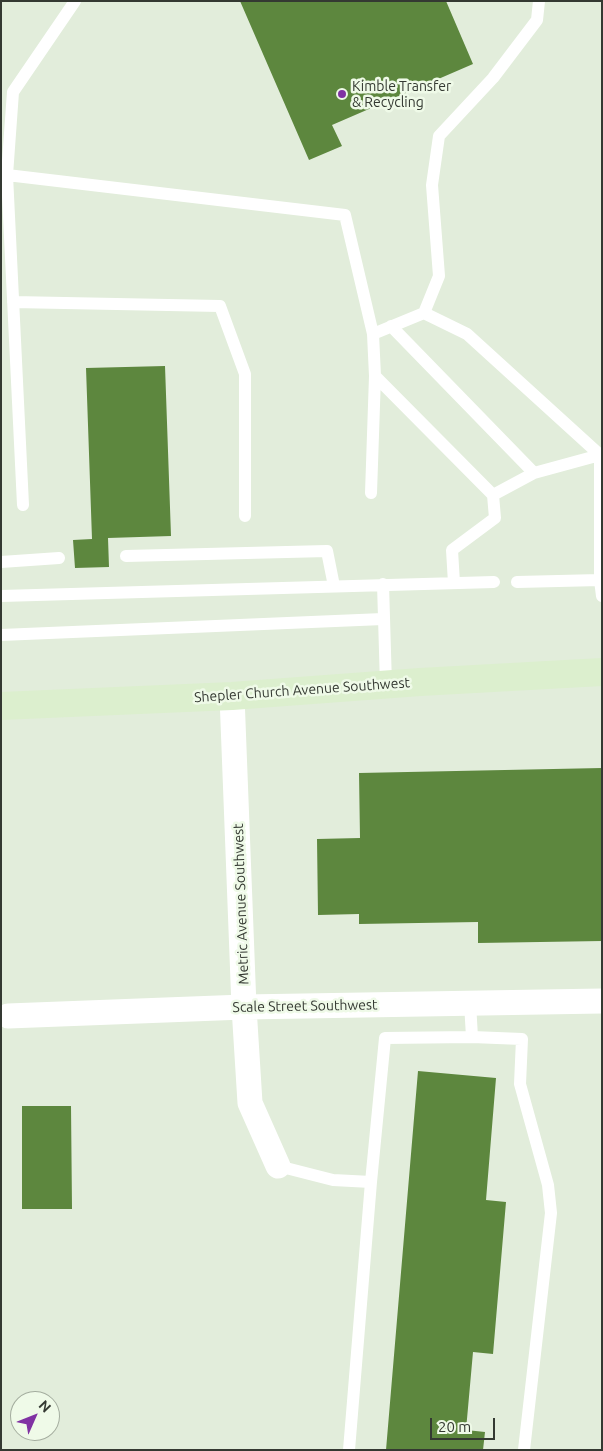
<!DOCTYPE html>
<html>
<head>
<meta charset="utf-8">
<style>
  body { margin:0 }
  #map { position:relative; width:603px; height:1451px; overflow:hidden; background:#e2eddb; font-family:Ubuntu,sans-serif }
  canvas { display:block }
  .frame { position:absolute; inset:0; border:2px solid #343932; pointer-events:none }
  .north { position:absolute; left:10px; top:1391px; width:50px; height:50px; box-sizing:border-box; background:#effae8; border:1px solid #a4ad9f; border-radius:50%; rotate:46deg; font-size:14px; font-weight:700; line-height:20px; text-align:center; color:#343932 }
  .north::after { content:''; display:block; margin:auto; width:18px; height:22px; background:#8032a3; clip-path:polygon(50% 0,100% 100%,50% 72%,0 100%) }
  .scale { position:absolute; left:430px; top:1418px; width:65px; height:22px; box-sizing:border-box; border:2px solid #343932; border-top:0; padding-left:6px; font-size:15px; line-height:18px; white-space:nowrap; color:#343932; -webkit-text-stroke:4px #effae8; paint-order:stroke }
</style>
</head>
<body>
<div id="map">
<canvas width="603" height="1451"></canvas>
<div class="frame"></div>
<div class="north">N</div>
<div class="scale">20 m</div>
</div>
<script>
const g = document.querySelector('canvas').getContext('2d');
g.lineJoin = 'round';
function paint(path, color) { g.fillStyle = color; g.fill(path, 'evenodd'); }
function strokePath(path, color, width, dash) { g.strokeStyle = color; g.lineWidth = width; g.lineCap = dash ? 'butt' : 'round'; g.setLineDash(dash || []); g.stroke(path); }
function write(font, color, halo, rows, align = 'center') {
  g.font = font + ' Ubuntu,sans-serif'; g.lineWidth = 5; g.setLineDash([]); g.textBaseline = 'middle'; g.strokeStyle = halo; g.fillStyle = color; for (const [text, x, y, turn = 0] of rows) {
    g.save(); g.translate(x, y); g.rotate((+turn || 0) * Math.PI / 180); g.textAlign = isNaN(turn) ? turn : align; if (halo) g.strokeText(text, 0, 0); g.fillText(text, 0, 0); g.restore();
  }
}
const building = new Path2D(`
  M240,1h206l27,63 -141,61 10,21 -33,14z
  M165,366l6,170 -63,2 1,29 -34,1 -2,-28 19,-1 -6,-171z
  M602,768v173l-124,2v-21l-119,2v-10l-41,1 -1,-76 43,-1 -1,-65z
  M418,1071l78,7 -10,122 20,2 -13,152 -20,-2 -7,78 19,2 -2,18h-97z
  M22,1106h49l1,103h-50z`);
const lane = new Path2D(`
  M75,1l-62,91 -6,83 338,40 28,119 2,42 -4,117
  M7,175l16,330
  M13,302l207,4 25,68v142
  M424,313l43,21 133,121v125
  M391,326l143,147 66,-18
  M373,334l51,-21 15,-37 -7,-91 7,-49 54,-58 44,-58 2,-19
  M375,376l118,119 41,-22
  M126,556l201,-5 7,35
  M1,562l58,-4
  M517,582l83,-2 2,16
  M454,583l-2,-33 43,-32 -2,-23
  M383,584l3,101
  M1,596l493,-14
  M1,635l382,-16
  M472,1037l50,2 -2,45 28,101 3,28 -27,237
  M278,1166l55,14 38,2 14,-144 87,-1 -2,-34
  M349,1450l22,-268`);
const street = new Path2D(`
  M232,696l12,311 6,96 28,63
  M8,1016l236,-9 358,-6`);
const secondary = new Path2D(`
  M1,706l231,-10 188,-14 182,-10`);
const markers = [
  [342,94,5,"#8032a3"]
];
const poiNames = [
  ["Kimble Transfer",352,86],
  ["& Recycling",352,102]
];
const streetNames = [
  ["Shepler Church Avenue Southwest",302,690,-4],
  ["Metric Avenue Southwest",241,904,-92],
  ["Scale Street Southwest",305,1006,-1]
];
paint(building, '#5d873e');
strokePath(lane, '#fff', 12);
strokePath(street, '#fff', 25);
strokePath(secondary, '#dcefce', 28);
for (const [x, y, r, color] of markers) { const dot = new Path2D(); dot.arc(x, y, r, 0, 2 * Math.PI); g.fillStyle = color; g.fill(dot); strokePath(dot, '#effae8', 2); }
write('14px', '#343932', '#effae8', poiNames, 'left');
write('14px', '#343932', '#effae8', streetNames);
</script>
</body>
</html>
